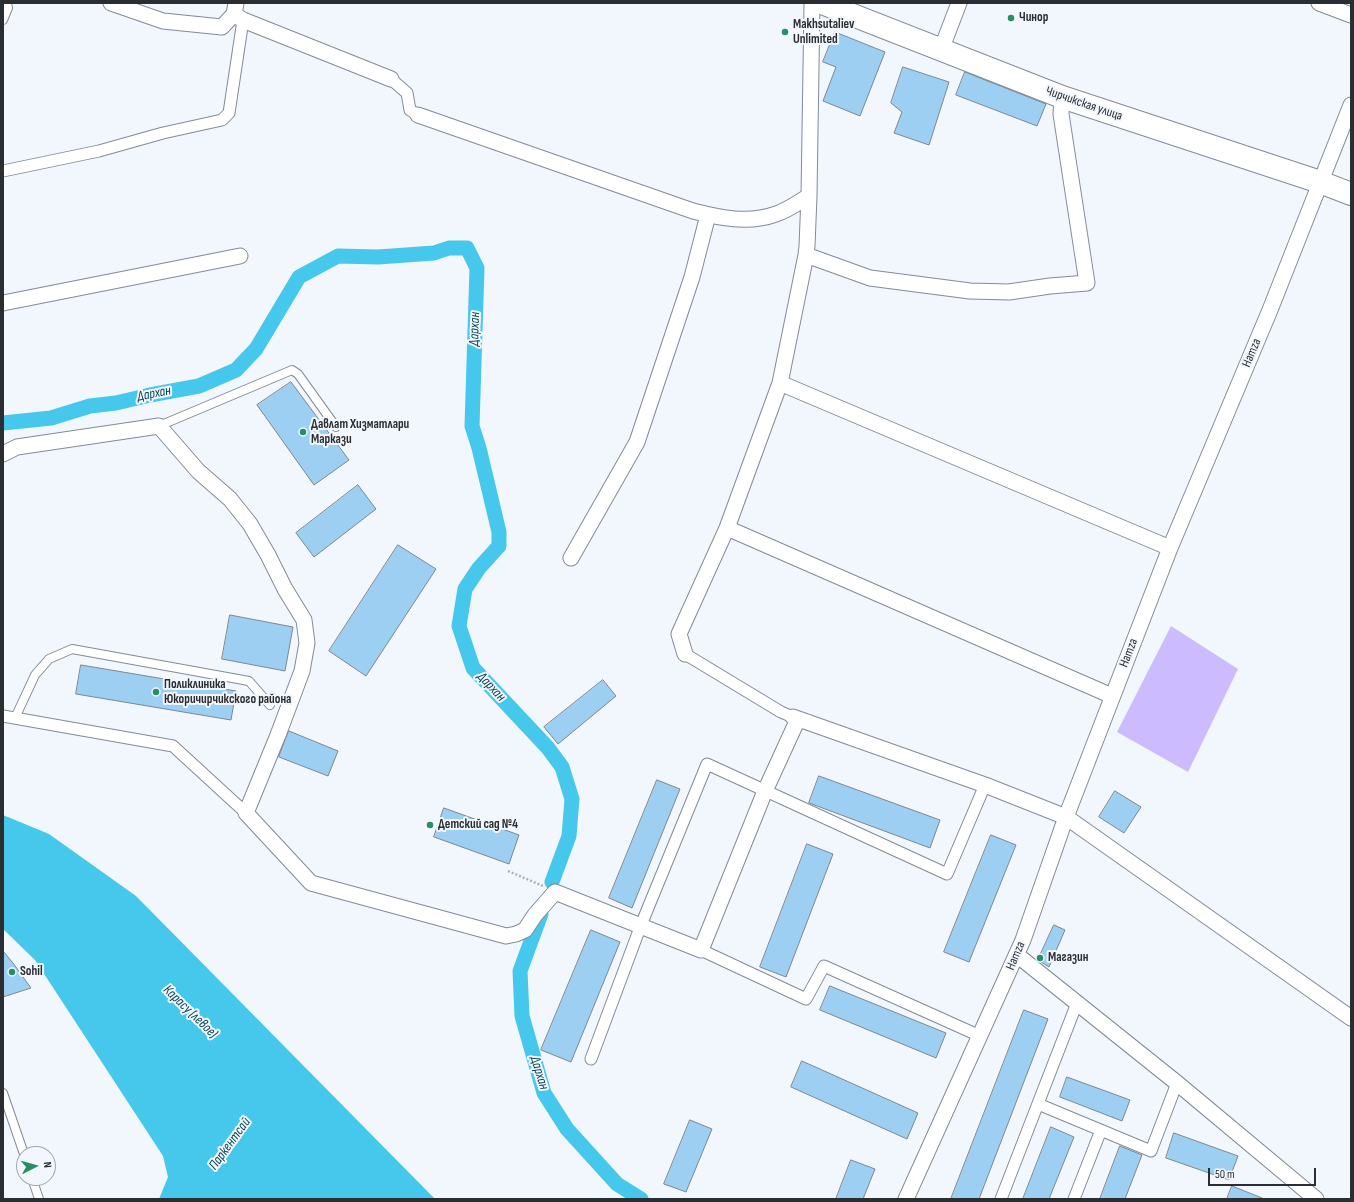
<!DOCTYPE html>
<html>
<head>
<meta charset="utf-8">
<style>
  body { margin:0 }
  #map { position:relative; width:1354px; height:1202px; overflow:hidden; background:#f2f7fe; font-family:"Sofia Sans Condensed",sans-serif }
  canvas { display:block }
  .frame { position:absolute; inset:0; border:4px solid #2a2d32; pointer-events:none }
  .north { position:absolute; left:16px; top:1146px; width:40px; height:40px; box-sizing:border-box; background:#f2f7fe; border:1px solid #a2a6ac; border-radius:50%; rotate:84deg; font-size:11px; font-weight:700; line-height:16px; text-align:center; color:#2a2d32 }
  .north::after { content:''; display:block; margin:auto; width:14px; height:18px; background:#298d68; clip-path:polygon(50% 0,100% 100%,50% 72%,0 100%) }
  .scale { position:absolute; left:1208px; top:1168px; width:108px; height:18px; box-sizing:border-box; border:2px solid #2a2d32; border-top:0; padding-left:5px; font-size:12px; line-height:14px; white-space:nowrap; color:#2a2d32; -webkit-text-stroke:3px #f2f7fe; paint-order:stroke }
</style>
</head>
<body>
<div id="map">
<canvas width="1354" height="1202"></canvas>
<div class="frame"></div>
<div class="north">N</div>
<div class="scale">50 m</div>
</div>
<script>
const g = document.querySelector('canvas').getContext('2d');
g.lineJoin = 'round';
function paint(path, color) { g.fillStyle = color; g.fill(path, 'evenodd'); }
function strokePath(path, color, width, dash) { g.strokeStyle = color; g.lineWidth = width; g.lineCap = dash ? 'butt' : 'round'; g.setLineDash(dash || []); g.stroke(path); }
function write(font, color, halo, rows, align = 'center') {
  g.font = font + ' "Sofia Sans Condensed",sans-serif'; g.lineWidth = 4; g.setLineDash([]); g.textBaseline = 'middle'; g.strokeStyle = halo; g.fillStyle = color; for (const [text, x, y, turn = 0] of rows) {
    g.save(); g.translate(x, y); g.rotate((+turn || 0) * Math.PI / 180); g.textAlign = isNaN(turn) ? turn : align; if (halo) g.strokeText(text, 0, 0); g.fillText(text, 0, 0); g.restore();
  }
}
const green = new Path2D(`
  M1171,626l67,43 -50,103 -71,-40z`);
const water = new Path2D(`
  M3,815l46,19 87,62 299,303h-276l9,-22 -5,-21 -128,-196 -32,-31z`);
const canal = new Path2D(`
  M3,423l48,-5 39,-12 26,-3 34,-8 49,-9 37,-16 20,-21 43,-72 39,-21 40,1 56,-4 15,-5h18l10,20 -5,158 7,22 20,84v14l-20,22 -14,21 -6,37 14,42 75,80 14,19 10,32 -3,37 -17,46
  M541,914l-21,57 2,45 22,77 23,36 50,55 24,15`);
const building = new Path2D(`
  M835,32l50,20 -25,64 -37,-15 13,-34 -13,-5z
  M903,67l46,15 -20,63 -35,-12 8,-21 -11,-9z
  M965,72l81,32 -9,22 -81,-31z
  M291,382l58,78 -35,25 -57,-80z
  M358,485l18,24 -62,48 -18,-24z
  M398,545l38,24 -70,107 -37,-25z
  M230,615l63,12 -8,44 -63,-12z
  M81,665l155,26 -5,29 -155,-26z
  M603,680l13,16 -58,48 -14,-17z
  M289,731l49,20 -10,25 -49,-19z
  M819,776l121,44 -10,28 -121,-45z
  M657,780l23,9 -48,119 -23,-10z
  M1115,791l26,16 -17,26 -25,-16z
  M444,808l75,27 -10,29 -75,-27z
  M991,835l25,10 -47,117 -25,-10z
  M807,844l26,10 -47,123 -26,-10z
  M1054,925l11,5 -16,37 -11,-7z
  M591,930l29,12 -49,120 -30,-12z
  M3,951l10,12 18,25 -28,9z
  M830,986l116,47 -10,25 -116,-48z
  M1024,1010l24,9 -69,180h-28z
  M802,1061l116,52 -11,26 -116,-52z
  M1067,1077l63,23 -8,21 -62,-24z
  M690,1120l22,9 -26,63 -22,-8z
  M1051,1127l23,10 -25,62h-26z
  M1174,1133l64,23 -9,24 -63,-22z
  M1120,1146l22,9 -17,44h-25z
  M851,1160l24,9 -12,30h-27z
  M1232,1186l30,12v1h-35z`);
const path = new Path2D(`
  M508,871l35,15`);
const service = new Path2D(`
  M3,20l5,-12 -1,-5
  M159,426l133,-56 6,4 38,53
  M15,718l20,-43 14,-16 23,-10 177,32 21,24
  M3,1093l21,61
  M32,1178l7,21`);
const pedestrian = new Path2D(`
  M391,79l16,14 3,17 8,5
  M3,171l96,-20 64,-18 59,-13 7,-7 14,-93
  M685,654l96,58 12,5
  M3,716l170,30 73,67
  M701,950l105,49 18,-33 156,70
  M591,1059l50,-134 66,-161 240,110 38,-89
  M1038,1104l113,47 26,-68
  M1001,1199l76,-196
  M1074,1199l27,-69`);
const minor = new Path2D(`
  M111,3l52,18 59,6 12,-13
  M236,3l-2,11 9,6 148,59
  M1319,3l32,12
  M941,50l18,-47
  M418,115l275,96c27,7 56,13 83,3 12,-4 23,-12 33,-18
  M806,255l64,23 100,13 39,1 41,-6 37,-3 -26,-169 1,-17
  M3,303l237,-47
  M780,383l390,165
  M3,454l14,-7 142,-21 39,45 32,28 20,25 18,31 17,34 19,31 3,23 -5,28 -24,64 -32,78 65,70 195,53 10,-2 9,-4 10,-15 20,-23 146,58 64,-159 33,-72
  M727,528l385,168
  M571,558l66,-116 55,-165 16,-62
  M685,654l-6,-20 48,-106 53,-145 26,-128 1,-9 2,-50 3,-193
  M793,717l192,68 81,32 285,201
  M1017,955l160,128 139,116
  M906,1199l117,-259 43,-123 104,-269 100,-238 81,-205`);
const secondary = new Path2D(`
  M822,3l240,94 258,85 31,12`);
const markers = [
  [1011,18,4,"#298d68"],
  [785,32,4,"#298d68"],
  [303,432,4,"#298d68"],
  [156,692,4,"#298d68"],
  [430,825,4,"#298d68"],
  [1040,958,4,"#298d68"],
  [12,972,4,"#298d68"]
];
const poiNames = [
  ["Чинор",1019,18],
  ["Makhsutaliev",793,25],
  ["Unlimited",793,40],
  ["Давлат Хизматлари",311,425],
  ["Маркази",311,440],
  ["Поликлиника",164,685],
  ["Юкоричирчикского района",164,700],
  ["Детский сад №4",438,825],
  ["Магазин",1048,958],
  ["Sohil",20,972]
];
const streetNames = [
  ["Чирчикская улица",1084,104,19],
  ["Hamza",1252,353,-67],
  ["Hamza",1129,653,-69],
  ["Hamza",1016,956,-67]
];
const waterNames = [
  ["Дархан",475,329,-88],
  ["Дархан",154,394,-11],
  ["Дархан",491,687,47],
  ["Карасу (левое)",190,1012,44],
  ["Дархан",539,1073,73],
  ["Паркентсай",230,1144,-54]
];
paint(green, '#ccbcff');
paint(water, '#46c7ec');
strokePath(canal, '#46c7ec', 15);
paint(building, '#9ccff2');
strokePath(building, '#7c8790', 1);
strokePath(service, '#838b96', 10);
strokePath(pedestrian, '#838b96', 13);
strokePath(minor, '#838b96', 17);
strokePath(secondary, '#838b96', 24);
strokePath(path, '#aeb2b8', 2.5, [2, 2]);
strokePath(service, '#fff', 8);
strokePath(pedestrian, '#fff', 11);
strokePath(minor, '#fff', 15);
strokePath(secondary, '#fff', 22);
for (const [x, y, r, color] of markers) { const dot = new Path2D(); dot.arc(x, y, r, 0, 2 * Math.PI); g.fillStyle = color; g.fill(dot); strokePath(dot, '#f2f7fe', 1.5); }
write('bold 13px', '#2a2d32', '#f2f7fe', poiNames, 'left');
write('13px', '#2a2d32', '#f2f7fe', streetNames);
write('italic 14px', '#094351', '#f2f7fe', waterNames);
</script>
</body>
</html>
